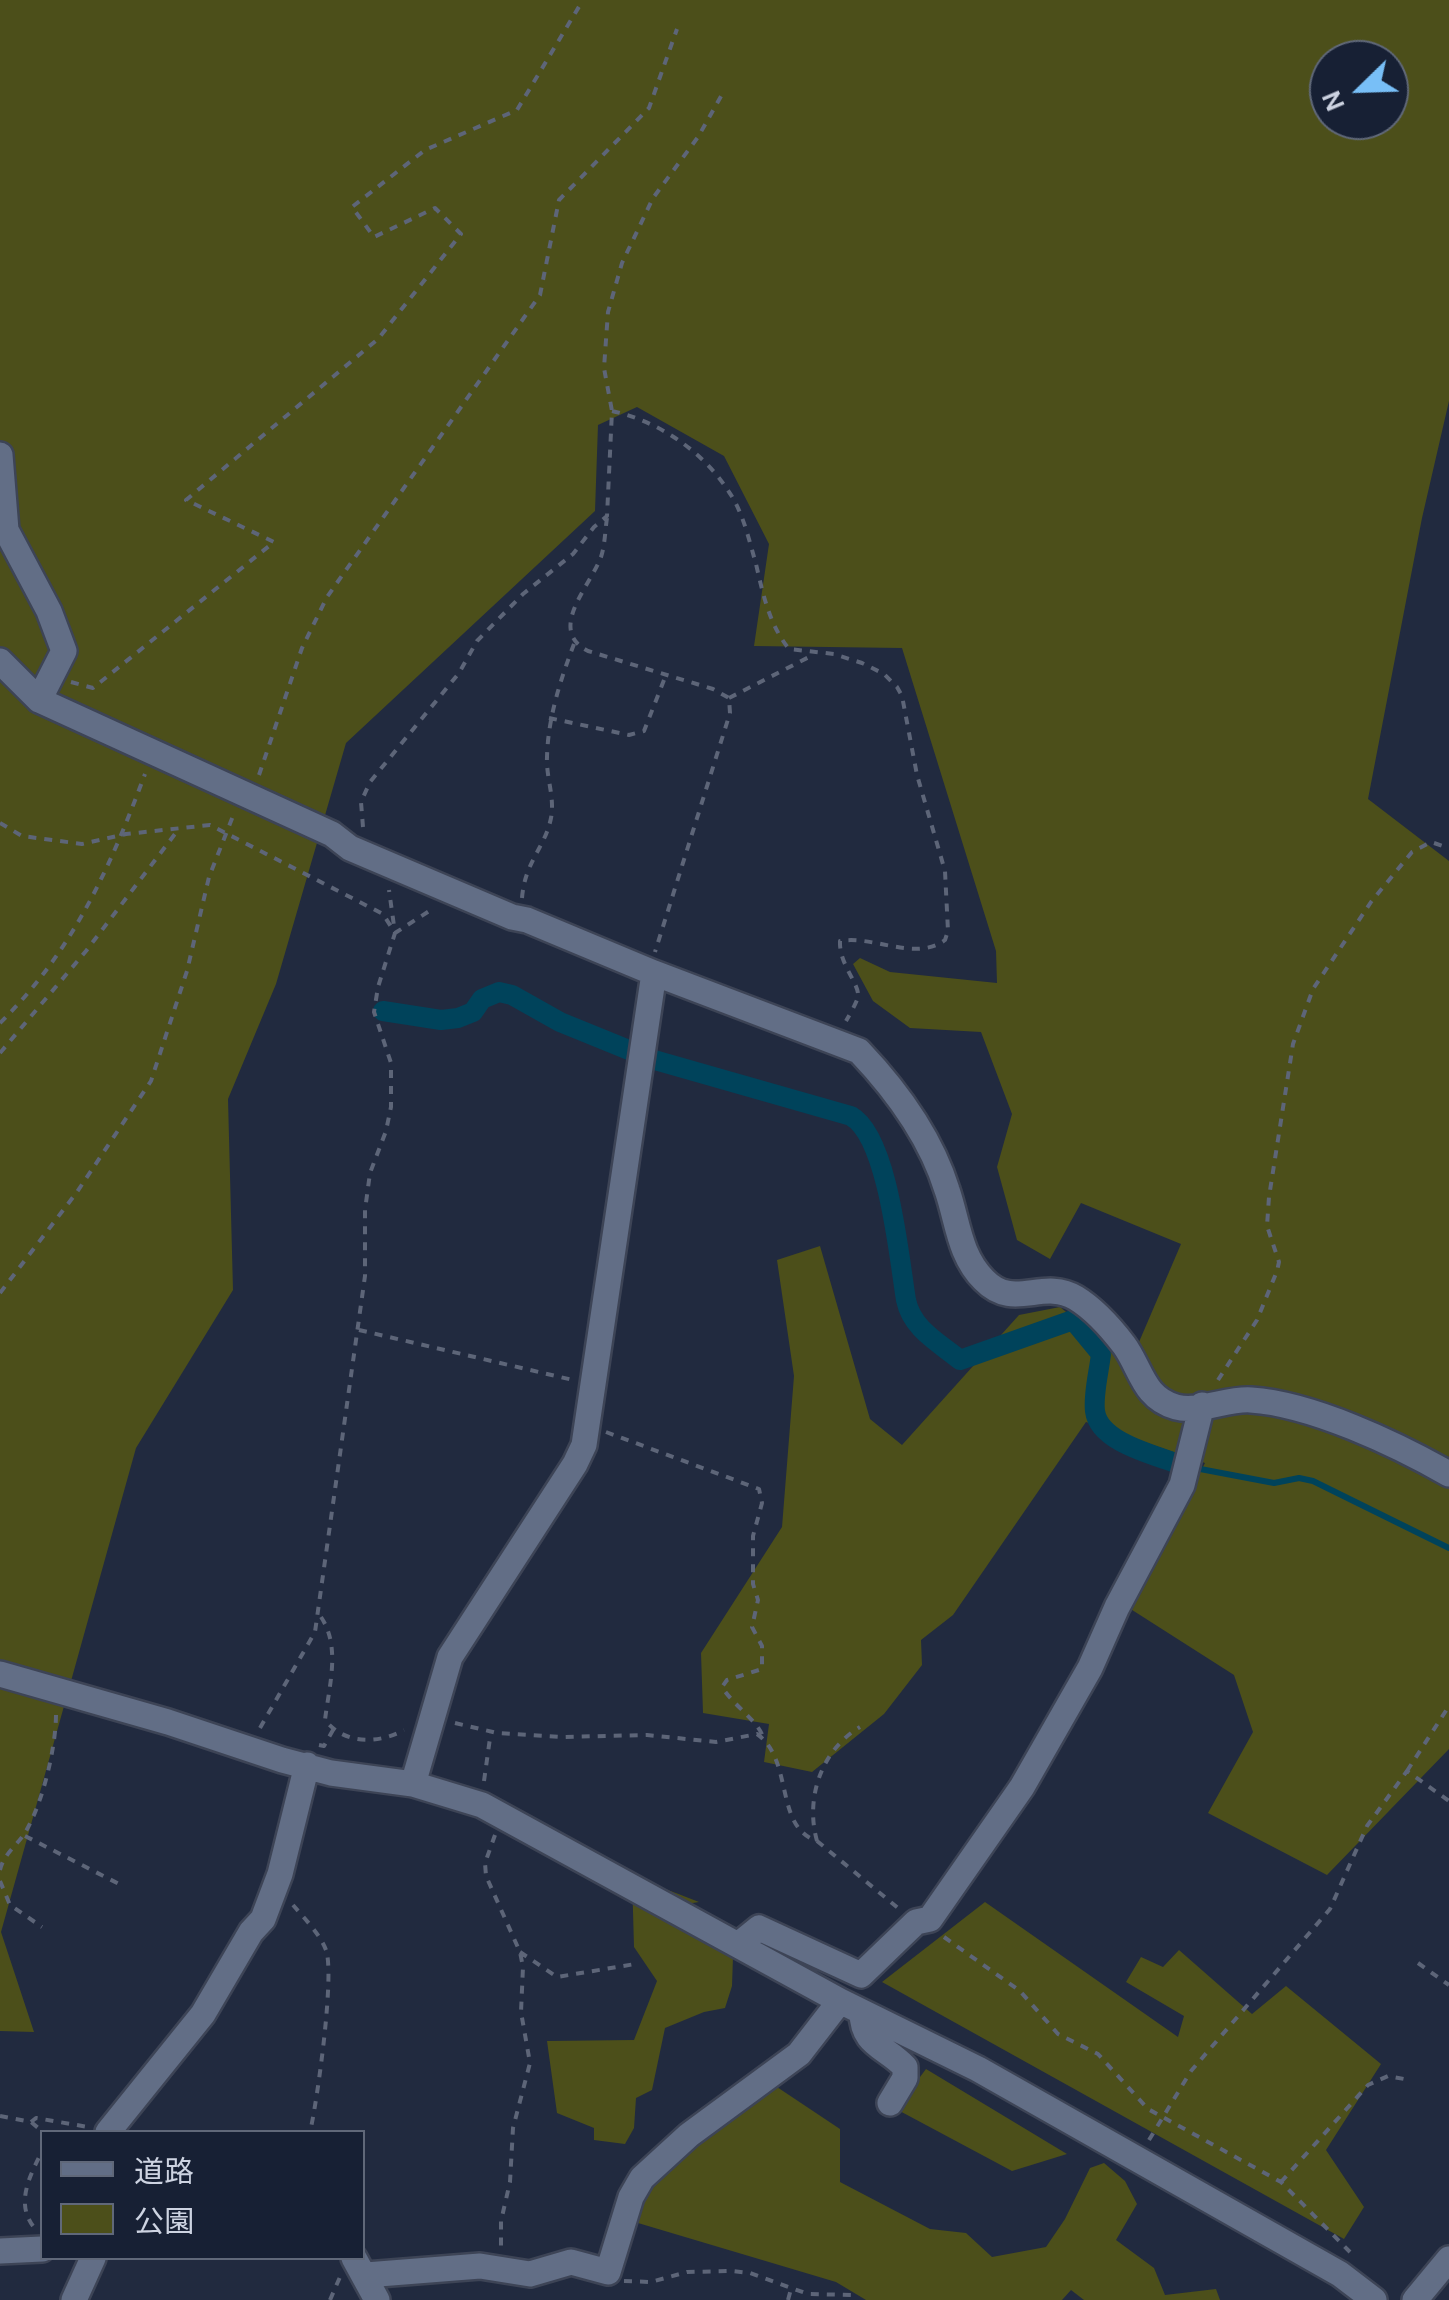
<!DOCTYPE html>
<html>
<head>
<meta charset="utf-8">
<style>
  body { margin:0 }
  #map { position:relative; width:1449px; height:2300px; overflow:hidden; background:#212a3f; font-family:Karla,"Noto Sans JP",sans-serif }
  canvas { display:block }
  .legend { position:absolute; left:40px; top:2130px; width:325px; height:130px; box-sizing:border-box; background:#172034; border:2px solid #606879; margin:0; padding:12px 18px; list-style:none; font-size:30px; color:#cdd3e1 }
  .legend li { display:flex; align-items:center; gap:20px; height:50px }
  .legend b { width:50px; border:2px solid #606879 }
  .north { position:absolute; left:1309px; top:40px; width:100px; height:100px; box-sizing:border-box; background:#172034; border:2px solid #606879; border-radius:50%; rotate:247deg; font-size:28px; font-weight:700; line-height:40px; text-align:center; color:#cdd3e1 }
  .north::after { content:''; display:block; margin:auto; width:35px; height:45px; background:#78bff7; clip-path:polygon(50% 0,100% 100%,50% 72%,0 100%) }
</style>
</head>
<body>
<div id="map">
<canvas width="1449" height="2300"></canvas>
<ul class="legend">
<li><b style="height:12px;background:#626e86"></b>道路</li>
<li><b style="height:28px;background:#4c4f1a"></b>公園</li>
</ul>
<div class="north">N</div>
</div>
<script>
const g = document.querySelector('canvas').getContext('2d');
g.lineJoin = 'round';
function paint(path, color) { g.fillStyle = color; g.fill(path, 'evenodd'); }
function strokePath(path, color, width, dash) { g.strokeStyle = color; g.lineWidth = width; g.lineCap = dash ? 'butt' : 'round'; g.setLineDash(dash || []); g.stroke(path); }
const green = new Path2D(`
  M0,0h1449v401l-27,117 -54,281 81,62v888l-122,126 -119,-62 45,-81 -19,-57 -105,-67 76,-145 -119,-41 -133,193 -32,25 1,25 -38,49 -72,58 -48,-10 5,-38 -66,-11 -2,-60 81,-126 12,-151 -17,-116 43,-14 50,173 32,26 117,-130 41,-8 37,30 30,33 54,-126 -100,-41 -31,56 -33,-19 -20,-73 15,-53 -31,-82 -71,-4 -37,-27 -20,-37 7,-6 30,14 107,11 -1,-32 -94,-303 -148,-2 15,-102 -45,-88 -87,-49 -39,18 -3,86 -249,232 -70,241 -48,115 5,191 -97,158 -135,484 33,100 -34,-1zM1329,60h60v60h-60z
  M632,1876l67,26 -25,4 2,20 57,31 -1,29 -7,22 -21,4 -39,16 -13,62 -16,8 -2,30 -9,16 -31,-4v-12l-37,-15 -10,-72 87,-1 23,-59 -23,-34z
  M985,1902l193,135 6,-21 -58,-34 15,-25 22,10 16,-17 73,64 34,-28 95,78 -55,86 38,57 -20,32 -462,-257z
  M926,2069l141,85 -55,17 -116,-62z
  M774,2085l66,44v53l90,47 36,4 26,24 54,-10 19,-28 25,-51 14,-5 21,18 12,23 -21,36 38,28 11,27 51,-6 4,11h-136l-13,-10 -9,10h-196l-30,-18 -198,-59 9,-30 41,-43z`);
const stream = new Path2D(`
  M1195,1468l79,15 25,-5 14,3 136,67`);
const canal = new Path2D(`
  M383,1011l58,9 17,-2 15,-6 9,-13 17,-7 13,3 48,27 91,37 200,57c37,21 48,141 55,184 6,29 32,42 54,60l113,-40 28,34c-2,18 -8,40 -6,57 4,32 61,44 86,54`);
const path = new Path2D(`
  M612,411c46,10 91,40 117,81 14,20 20,48 27,72 7,30 13,60 33,85l45,5 28,9 22,11 13,13 5,9 15,79 28,96 3,60 -3,9c-30,22 -71,-5 -105,1 -1,24 20,43 18,56 -2,7 -8,17 -12,24
  M607,518c-2,13 -2,27 -6,39 -12,31 -54,73 -13,94l125,38 16,9 1,15 -75,239
  M71,682l22,6 181,-146 -88,-42 192,-161 83,-105 -26,-26 -61,29 -22,-30 73,-57 92,-40 66,-110
  M729,698l84,-43
  M549,718l80,17 15,-4 22,-56
  M259,775l43,-127 25,-51 213,-302 19,-95 90,-92 28,-79
  M0,823l22,13 60,8 44,-10 84,-9 173,89 12,19 39,-25
  M363,827l-2,-25 9,-20 89,-109 18,-32 46,-47 50,-40 21,-27 13,-11 5,-105 -8,-43 4,-56 14,-49 31,-65 45,-61 26,-46
  M522,898c3,-37 23,-50 29,-80 4,-21 -5,-40 -4,-61 1,-39 13,-76 27,-113
  M0,1023c73,-72 110,-155 145,-249
  M0,1053l86,-102 92,-121
  M0,1293l77,-101 74,-111 36,-110 22,-94 26,-66
  M359,1330l214,50
  M1218,1380l39,-60 20,-49 2,-9 -12,-36 2,-29 24,-153 20,-55 58,-87 41,-50 19,-10 18,6
  M606,1432l153,57 3,14 -9,33v48l5,16 -6,27 10,19v23l-35,11 -5,7c12,19 36,34 41,50
  M321,1617c20,30 8,69 4,103 20,25 53,24 79,10
  M455,1723l42,10 65,4 85,-2 69,7 41,-8c37,26 17,93 60,107l81,67
  M260,1728l55,-96 50,-356v-66l5,-37 16,-42 5,-24v-44l-17,-51 4,-25 17,-54 -6,-43
  M319,1745l5,1 9,-16
  M1407,1771l42,-65
  M484,1781l7,-50
  M495,1835l-10,28 1,13 34,76 3,15 -2,45 9,51 -17,65 -3,54 -9,39v26
  M25,1836l98,50
  M817,1841c-12,-42 4,-91 43,-114
  M0,1870c4,-17 18,-25 26,-39 17,-29 30,-84 30,-117
  M0,1881l10,24 32,22
  M293,1905c11,13 27,29 33,45 9,25 -9,153 -16,182
  M944,1937l76,54 38,43 40,20 50,55 133,73 69,70
  M520,1952l37,25 78,-13
  M1418,1963l31,22
  M0,2116l31,6 12,10
  M31,2122l5,-4 52,9
  M1149,2140l42,-69 139,-162 37,-83 40,-55 42,30
  M1281,2182l87,-97 20,-9 16,3
  M33,2226c-18,-24 -2,-52 9,-75
  M624,2281l27,1 36,-10 45,-1 18,2 58,21 43,1 6,5
  M330,2300l10,-23
  M788,2300l3,-11`);
const minor = new Path2D(`
  M0,455l6,75 43,81 15,40 -25,49
  M0,661l39,39 293,134 18,14 162,69 15,3 127,53 205,78c37,39 72,87 88,139 11,32 12,65 37,90 30,31 58,-2 92,18 18,11 35,30 48,47 17,23 19,53 52,62 23,6 52,-9 75,-7 61,4 145,44 198,74
  M0,1674l168,48 114,38 49,13 82,11 69,21 358,196 138,68 362,205 34,26
  M413,1784l37,-127 125,-193 9,-19 70,-472
  M738,1945l21,-17 102,47 55,-53 14,-3 92,-132 68,-119 27,-61 65,-122 20,-80
  M862,2012c0,33 23,34 43,55v11l-15,25
  M108,2132l95,-118 48,-82 12,-13 17,-45 27,-109
  M0,2251l42,-2
  M354,2258l23,42
  M366,2275l114,-9 50,8 41,-12 37,10 23,-75 11,-19 47,-43 110,-81 41,-53
  M74,2300l19,-42
  M1415,2300l34,-41`);
paint(green, '#4c4f1a');
strokePath(stream, '#00435b', 6);
strokePath(canal, '#00435b', 20);
strokePath(minor, '#3d4456', 30);
strokePath(path, '#5d6578', 4, [8, 8]);
strokePath(minor, '#626e86', 25);
</script>
</body>
</html>
